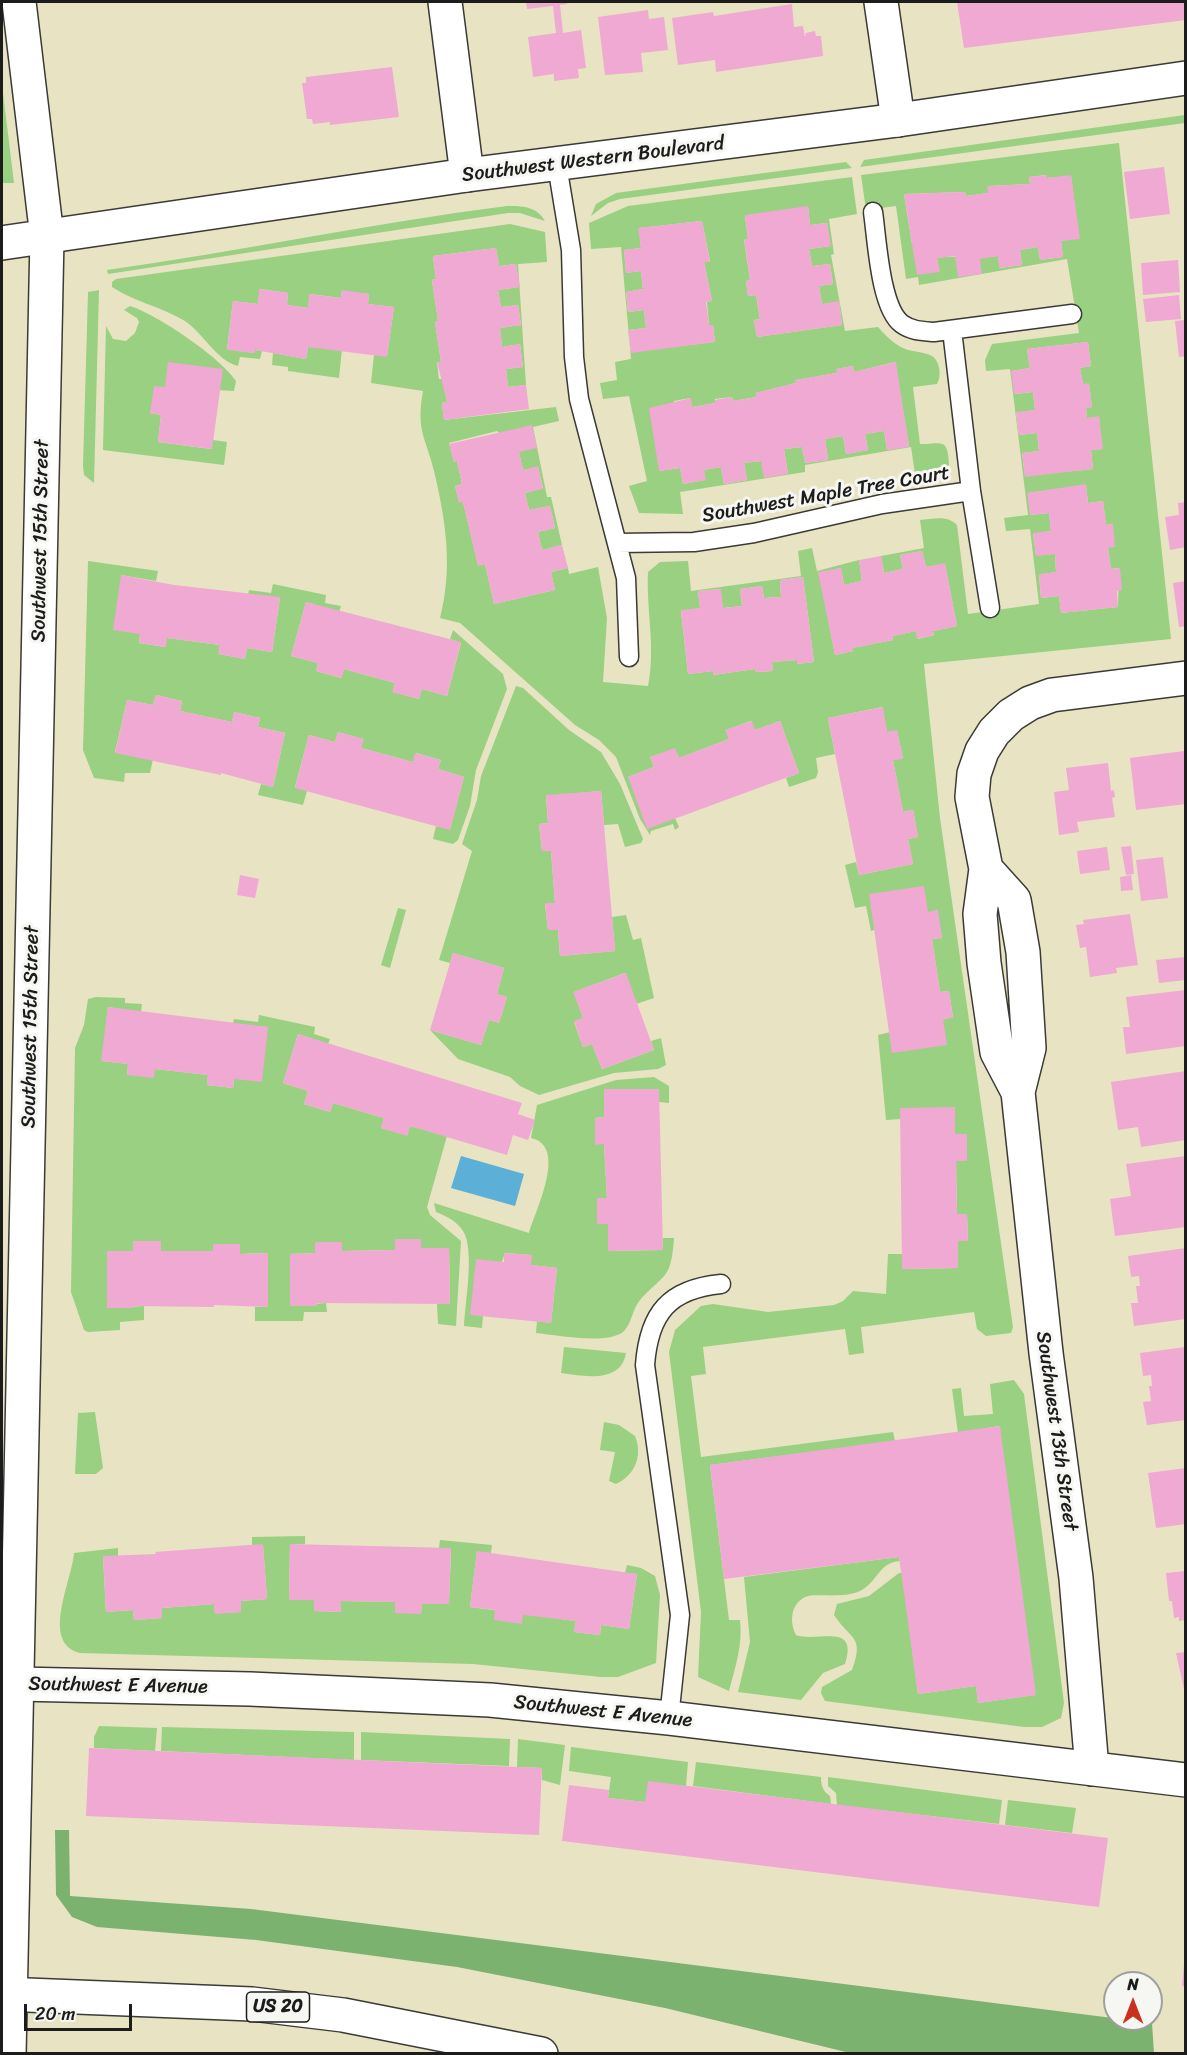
<!DOCTYPE html>
<html>
<head>
<meta charset="utf-8">
<style>
  body { margin:0 }
  #map { position:relative; width:1187px; height:2055px; overflow:hidden; background:#e8e3c3; font-family:Sriracha,sans-serif }
  canvas { display:block }
  .frame { position:absolute; inset:0; border:3px solid #1c1c1c; pointer-events:none }
  .north { position:absolute; left:1103px; top:1971px; width:60px; height:60px; box-sizing:border-box; background:#f6f6f2; border:2px solid #9f9f9c; border-radius:50%; rotate:0deg; font-size:16px; font-weight:700; line-height:24px; text-align:center; color:#1c1c1c }
  .north::after { content:''; display:block; margin:auto; width:21px; height:27px; background:#c8321e; clip-path:polygon(50% 0,100% 100%,50% 72%,0 100%) }
  .scale { position:absolute; left:24px; top:2004px; width:108px; height:27px; box-sizing:border-box; border:3px solid #1c1c1c; border-top:0; padding-left:8px; font-size:18px; line-height:21px; white-space:nowrap; color:#1c1c1c; -webkit-text-stroke:4px #f6f6f2; paint-order:stroke }
</style>
</head>
<body>
<div id="map">
<canvas width="1187" height="2055"></canvas>
<div class="frame"></div>
<div class="north">N</div>
<div class="scale">20 m</div>
</div>
<script>
const g = document.querySelector('canvas').getContext('2d');
g.lineJoin = 'round';
function paint(path, color) { g.fillStyle = color; g.fill(path, 'evenodd'); }
function strokePath(path, color, width, dash) { g.strokeStyle = color; g.lineWidth = width; g.lineCap = dash ? 'butt' : 'round'; g.setLineDash(dash || []); g.stroke(path); }
function write(font, color, halo, rows, align = 'center') {
  g.font = font + ' Sriracha,sans-serif'; g.lineWidth = 6; g.setLineDash([]); g.textBaseline = 'middle'; g.strokeStyle = halo; g.fillStyle = color; for (const [text, x, y, turn = 0] of rows) {
    g.save(); g.translate(x, y); g.rotate((+turn || 0) * Math.PI / 180); g.textAlign = isNaN(turn) ? turn : align; if (halo) g.strokeText(text, 0, 0); g.fillText(text, 0, 0); g.restore();
  }
}
const green = new Path2D(`
  M2,85l12,98h-12z
  M1185,115v8l-325,44 4,-7z
  M1119,143l52,496 -247,25 16,154 73,509 -2,6 -25,3 -9,-7 -3,-17 -113,15 3,26 -15,2 -4,-26 -142,18 3,27 -15,2 10,81 192,-25 2,9 -185,24 19,155h11c3,25 -5,48 -11,71l-31,-14 3,-65 -32,-260 6,-22 26,-24 12,-2 55,8 66,-7 9,-4 10,-10 33,3 2,-40h14l1,15 55,-1v-27l10,-1 -1,-26h-10l-1,-53h11v-27h-12v-26h-54v11l-15,1 -8,-85 75,-18 -4,-26 -9,1 -8,-53 10,-1 -5,-28 -66,21 -5,-25 -11,2 -10,-43 11,-3 3,13 54,-11 -5,-25 10,-2 -5,-27 -10,2 -10,-52 10,-2 -6,-27 -10,1 -5,-25 -54,11 7,36 -19,4 2,14 -2,6 -27,9 -3,-9 13,-5 -19,-52 -25,9 -4,-9 -25,9 3,9 -50,19 -4,-9 -25,8 4,10 -26,10 47,41 4,9 -4,3 -2,-6 -22,7 -1,4 -10,-16 -24,-62 -17,-17 -24,-15 -115,-102 -20,-5c13,-51 6,-96 -6,-147 -9,-36 -18,-40 -11,-80l-52,-8 3,-28 13,1 7,-49 -26,-3 1,-10 -27,-3 -1,7 -31,-4 -2,14 -21,-3 1,-12 -28,-4 -2,15 -25,-3 -6,48 27,4 1,-3 7,1 -2,8 -20,-2 -2,9c-21,-5 -36,-34 -53,-45 -23,-14 -50,-19 -73,-34v-5l4,-3 394,-55 35,8 2,30 -29,2 8,121 -18,2 -2,-18 17,-2 -3,-23 -18,3 -2,-19 21,-3 -3,-20 -17,2 -3,-17 21,-3 -3,-23 -17,2 -3,-18 -63,8 3,23 -4,1 6,41 -3,1 6,40h-4l2,17h4l4,23 -5,1 2,17 112,-13 3,14 -26,6 14,70h4l11,48 -20,5 -4,-18 17,-4 -5,-22 -21,4 -4,-17 18,-5 -5,-21 -15,3 -4,-18 -22,-21 -48,12 5,19 3,-1 5,23 -7,2 4,16h4l15,63 7,-1 9,40 61,-14 -4,-18 17,-4 1,6 29,-7 9,51 -4,64 45,4c8,-39 -2,-76 0,-114l12,-10 28,-1 3,30 110,-15 -3,-25 14,-3 5,23 42,-11 3,21 -18,4 -3,-17 -22,5 16,82 18,-4 -1,-3 41,-8v-4l23,-5 2,8 16,-4 -1,-4 24,-5 -12,-62 -19,3 -4,-16 -22,4 3,14 -19,4 -3,-17 43,-8 -4,-28c13,-1 27,-5 37,5l11,89 71,-10 -9,-75 -24,2 -2,-13 24,-3 -18,-146 -24,2 -1,-11 7,-16 87,-11 -12,-74 -148,26 -1,-8 -12,2 -10,-73 -30,4 -5,-35zM1046,175l1,3 24,-2 8,62 -18,3 2,16 -23,3 -2,-13 -18,3 2,15 -22,3 -2,-12c-21,3 -40,-1 -61,2l2,13 -27,-27 -8,-50 61,-2 1,4 22,-3v-7l42,-2 -1,-7zM1088,342l3,24 -11,2 3,16h6l3,23 -6,1 1,10 12,-1 3,32 -11,1 2,19 -68,7 -3,-23 17,-2 -2,-18 -18,2 -3,-22 19,-3 -2,-18 -18,2 -3,-23 18,-3 -3,-19zM1086,485l2,18 15,-2 3,24 6,-1 -4,24 3,21 8,-1 -1,39 -57,6 -2,-17 -18,2 -2,-23 17,-3 -1,-18 -19,1 -3,-21 18,-3 -2,-18 -19,2 -2,-22zM803,577l11,85 -17,2v-4l-25,2 1,9 -17,1 -1,-3 -42,6v-4l-25,3 -7,-63 19,-3 -2,-17 22,-2 3,19 19,-2 -2,-17 22,-3 2,12 17,-1 -1,-17z
  M846,162l6,6 -232,31 -12,4 -17,13 5,-12 20,-11z
  M852,177l5,37 -28,5 5,35 -3,1 14,76 33,-4c6,7 13,14 21,19 10,6 21,5 31,9 10,4 12,21 7,29l-24,3 7,57c22,0 28,-7 29,21l-14,7 -20,2 -4,-27 -106,18v7l-125,20 3,22 -44,-1 -10,-27 18,-5 -18,-85 -26,3 -3,-16 17,-3 -2,-18 16,-3 -10,-112 -30,2 -2,-26 39,-17zM808,207l2,18 17,-2 3,23 -21,3 3,17 18,-2 3,20 -14,2 3,18 17,-2 3,23 -85,12 -3,-17 6,-1 -4,-24 -8,1 -2,-15 4,-1 -6,-40 4,-1 -3,-23zM702,221l8,40 -6,1 8,39 -5,1 2,23h4l2,17 -84,10 -3,-22 18,-2 -2,-18 -16,2 -2,-20 17,-3 -2,-18 -15,2 -2,-23 17,-2 -2,-20zM895,362l14,84 -22,4 -3,-19 -19,3 3,16 -22,4 -3,-18 -18,3 3,21 -23,3 -3,-16 -18,2 4,25 -27,-13 -17,2 3,17 -23,4 -3,-17 -17,3 1,10 -22,4 -3,-16 -21,3 15,-70 16,-3 2,9 23,-4v-4l17,-2 1,4 23,-4v-4l40,-10v-3l41,-7v-4l16,-3 1,6z
  M507,206c16,0 29,0 38,15l-25,-8h-12l-400,61 -1,-4c134,-19 266,-47 400,-64z
  M99,290l-5,193 -10,-8 -1,-9 5,-174z
  M130,306c28,9 90,51 106,75l-2,10 -69,-4 -15,26 11,2 -3,27 53,7 2,-9 14,2 -3,23 -121,-15 3,-124 7,13 13,2 9,-8 4,-11 -2,-4 -13,-8z
  M308,347l34,2 -3,29 -51,-7v-4l-16,-2 1,-12 33,6z
  M88,561l70,10 -2,10 -35,-6 19,59 -1,9 26,4 2,-9 53,7 -1,9 26,5 2,-11 25,4 8,-54 -32,-3 1,-5 22,3 2,-9 53,11 -1,8 16,3 -2,6 -33,-10 -15,54 27,7 -2,8 25,7 3,-9 51,14 -2,9 26,7 3,-10 25,7 14,-53 -11,-4 3,-9 50,44 4,15 -31,81 -6,36 -12,34 -5,4 -20,-5 3,-13 14,3 14,-52 -26,-8 3,-9 -25,-7 -3,9 -52,-14 2,-9 -25,-7 -3,10 -26,-7 -14,52 12,4 -4,14 -45,-10 3,-11 12,3 12,-54 -27,-6 2,-9 -26,-6 -2,10 -52,-11 2,-10 -26,-6 -3,10 -26,-5 -12,52 38,7 -3,14h-25l-1,9 -30,-4 -11,-28z
  M516,686l7,2 46,42 32,22 19,32 23,55 -2,4 -16,4 -7,-23 -14,1 -3,-34 -55,5 2,27 -9,1 3,27h9l4,52 -10,1 3,26h10l2,26 55,-5 -3,-34 14,-2 7,25 8,-2 13,60 -18,6 -11,-31 -51,19 9,26 -9,4 9,25 9,-3 10,25 52,-19 -3,-9 10,-3 5,27 -8,4 -44,4 -75,22 -19,-9 -10,-9 -52,-18 -28,-29 51,15 8,-25 10,3 8,-26 -10,-3 7,-26 -51,-15 -3,10 -11,-3 33,-109 -10,-7 15,-44 4,-24z
  M398,908l8,2 -16,58 -9,-3z
  M96,997l29,1v5l17,1 -1,8 -33,-5 -6,54 26,3 -1,11 28,-6 53,6 -1,10 26,3 1,-9 34,-52 -35,-3 1,-5 24,3 1,-7 56,12 -1,7 16,5 -2,5 -30,-10 -15,49 25,8 -4,13 26,8 3,-9 51,15 -3,10 26,7 3,-9 37,10 -20,71 3,8 31,26 -5,85 -18,-2 -1,-20h13l-1,-56h-28v-9h-26v11l-53,1 -1,-9h-26v11l-25,1v52l36,-3 1,9h-23l-1,9h-48v-14h13l-1,-54 -27,1v-10h-26l-1,7 -106,1v56l37,-2v14l-24,2v8l-32,2 -4,-2 -13,-38 4,-244 9,-23 4,-26z
  M654,1077l15,9v17l-10,-1v-13h-55v28l-9,1v26h9l3,54h-10v26h11v27l55,-1v-12h11c-3,42 -9,35 -34,62 -8,9 -8,24 -17,32 -18,13 -66,3 -87,1l1,-12 14,2 6,-55 -26,-3v-10l-26,-2 -22,63 -1,12 -18,-2c1,-22 11,-77 -1,-95 -6,-10 -17,-15 -27,-19l-2,-9 95,30c7,-24 39,-87 2,-95l6,-33 79,-25z
  M564,1347l62,6c-5,31 -43,23 -65,20z
  M1014,1380l10,14 40,309 -3,15 -19,9h-18l-199,-26 -4,-8 1,-6 30,-17c13,-35 -2,-30 -18,-55l3,-11 32,-8 30,-23h3l16,121 58,-8 2,17 57,-8 -36,-269 -41,7 -6,-44 9,-1 3,28 29,-2 -3,-30z
  M95,1412l8,56 -7,6h-21l3,-61z
  M604,1422l15,3 16,11c8,20 0,39 -19,48l-7,-3 6,-29 -15,-2z
  M305,1536v8h-15l-1,55 25,1v11l27,1v-11l54,1 1,11h25l1,-9h27l2,-55 -12,-1 1,-8 52,5 -1,8 -14,-1 -7,55 106,14 -2,11 26,3 1,-10 28,4 8,-55 -12,-1 2,-8 14,3 14,8 5,19 -4,68 -38,14h-17l-128,-13 -393,-11c-40,-10 -8,-72 -6,-100l44,-5v8l-15,1 3,55 27,-2 1,10 28,-2v-10l52,-4 1,9 26,-1v-11l26,-2 -4,-54h-11v-8z
  M899,1557l1,4c-21,1 -23,22 -40,30 -14,7 -37,3 -52,5 -16,5 -20,24 -12,39 20,8 63,-14 49,29l-22,9 -22,27 -63,-8 12,-50 -6,-65z
  M99,1726l58,2 -2,23 -61,-3v-11z
  M162,1727l192,5v28l-193,-9z
  M361,1732l149,7 -1,27 -148,-6z
  M518,1739l47,6 -5,40 -18,-5v-12l-25,-1z
  M571,1747l117,15 -2,24 -41,16 -37,-4 3,-21 -42,-6z
  M696,1762l125,15c0,9 2,14 9,19l1,8 -138,-18z
  M828,1777l174,23 -3,24 -162,-19 -1,-12 -8,-7z
  M1008,1800l68,8 -4,25 -67,-8z`);
const forest = new Path2D(`
  M55,1830h14l1,66 181,13 901,114 2,30h-304l-185,-45 -208,-41 -201,-27 -159,-13 -25,-10 -16,-22z`);
const water = new Path2D(`
  M461,1156l63,18 -9,32 -64,-18z`);
const building = new Path2D(`
  M526,2h41v2l-7,1 3,28 18,-3 5,38 -8,1 1,9 -25,3v-7l-21,3 -5,-40 28,-4 -3,-27 -26,3z
  M957,2h229v18l-222,28z
  M792,4l2,23 9,-1 2,11 1,-4 9,-2 1,5h5l2,20 -107,16 -1,-12 -37,5 -6,-47 41,-6 1,4z
  M648,10l1,9 15,-2 4,33 -27,3 2,19 -38,3 -7,-58z
  M392,67l7,50 -69,8v-3l-17,2 -1,-5h-5l-5,-36h4v-6z
  M1164,167l6,47 -40,5 -6,-47z
  M1047,175v3l24,-3 9,64 -19,2 2,16 -23,3 -2,-13 -18,3 2,15 -23,3 -1,-12 -18,3 2,15 -24,3 -3,-21 -18,2 3,14 -23,3 -13,-81 61,-2 1,4 22,-3 -1,-7 43,-2 -1,-7z
  M808,206l2,19 17,-2 4,23 -22,3 3,17 18,-2 3,20 -14,2 3,18 17,-3 3,24 -85,12 -3,-17 6,-1 -4,-24 -8,1 -2,-15 4,-1 -6,-41h4l-3,-24z
  M702,221l8,41h-6l8,39 -6,1 3,23h4l2,17 -84,11 -3,-23 18,-2 -2,-18 -16,2 -2,-20 17,-3 -2,-18 -15,2 -2,-23 17,-2 -3,-20z
  M496,248l3,18 17,-2 4,23 -22,3 3,17 17,-2 3,20 -21,3 2,19 18,-3 3,23 -17,2 2,18 18,-2 3,24 -85,11 -2,-17 5,-1 -10,-40h4l-6,-40 3,-1 -6,-41 4,-1 -3,-23z
  M1178,260l2,32 -37,3 -2,-32z
  M259,289l29,4 -1,12 21,3 1,-14 32,4 1,-8 27,4 -1,10 26,3 -7,50 -79,-10 -2,12 -51,-9 -1,3 -27,-3 6,-49 25,3z
  M1179,295l2,24 -35,3 -3,-23z
  M1186,320v36l-7,1 -4,-36z
  M1088,342l3,24 -11,2 3,16 6,-1 3,24 -6,1 1,10 12,-2 4,33 -12,1 2,19 -68,8 -3,-24 17,-2 -2,-18 -18,2 -3,-23 19,-2 -2,-18 -19,2 -3,-23 19,-3 -3,-19z
  M168,362l55,7 -11,80 -54,-7 3,-27 -11,-2 4,-27 11,1z
  M896,362l13,85 -22,3 -3,-19 -19,3 3,16 -22,4 -3,-18 -18,3 3,21 -23,3 -3,-16 -18,2 4,25 -24,4 -3,-17 -17,2 3,17 -23,4 -3,-17 -17,3 2,10 -23,4 -3,-16 -21,3 -10,-63 42,-10 1,9 23,-4v-3l17,-3 1,4 23,-4 -1,-4 41,-10 -1,-3 42,-7 -1,-4 17,-3 1,6z
  M532,425l5,23 -18,4 4,18 15,-4 5,23 -18,4 4,17 21,-4 5,22 -17,4 4,18 20,-5 6,23 -17,4 4,18 -61,14 -9,-40 -7,2 -15,-64 -4,1 -4,-17 7,-2 -5,-23 -3,1 -5,-18z
  M1086,484l2,19 15,-2 3,24 7,-1 2,23 -7,1 3,21 9,-1 2,22 -5,1 1,16 -57,6 -2,-17 -18,2 -2,-24 17,-2 -1,-18 -19,2 -3,-23 18,-2 -2,-18 -19,2 -3,-22z
  M1186,502v45l-16,3 -5,-33 14,-2 -1,-12z
  M922,551l4,16 19,-4 12,63 -24,5 1,4 -17,4 -1,-8 -23,5v4l-41,8 1,3 -18,4 -17,-83 23,-4 3,17 18,-4 -3,-21 22,-4 3,17 19,-4 -3,-14z
  M121,575l53,10 106,12 -8,55 -25,-4 -2,11 -27,-5 2,-9 -53,-7 -1,9 -27,-4 1,-9 -27,-4z
  M803,577l11,85 -17,2v-4l-25,2 1,9 -17,1 -1,-3 -42,6v-4l-25,3 -7,-64 19,-2 -2,-17 23,-2 2,19 19,-2 -2,-17 22,-3 2,12 17,-1 -1,-17z
  M1186,581v45l-7,1 -6,-44z
  M306,602l155,40 -14,54 -25,-7 -3,10 -27,-7 3,-9 -51,-14 -2,9 -26,-7 2,-8 -27,-7z
  M156,695l26,6 -2,10 52,11 2,-10 26,6 -2,9 27,6 -12,54 -52,-14v2l-106,-22 12,-53 26,5z
  M883,707l4,25 10,-2 6,29 -10,1 10,52 10,-2 5,27 -10,2 5,25 -54,11 -31,-157z
  M752,721l3,9 25,-9 19,52 -152,56 -19,-52 26,-10 -4,-10 25,-9 4,10 50,-19 -4,-9z
  M338,732l26,7 -3,9 52,14 2,-9 26,7 -3,9 26,8 -14,53 -155,-42 14,-53 26,7z
  M1184,751l2,53 -50,6 -6,-52z
  M1108,763l3,28 3,-1 1,7 -3,1 3,19 -38,5 2,10 -20,3 -5,-43 15,-2 -3,-22z
  M601,791l14,160 -55,5 -2,-26h-10l-3,-27h10l-4,-52h-9l-3,-27 9,-1 -2,-28z
  M1131,846l3,28 -8,1 -5,-28z
  M1107,847l3,23 -30,4 -3,-23z
  M1163,857l5,41 -27,3 -5,-41z
  M240,875l19,4 -4,19 -18,-3z
  M1131,875l2,15 -12,1 -1,-14z
  M924,886l4,26 10,-2 4,28 -10,1 8,53 9,-1 4,27 -10,1 4,26 -55,8 -23,-159z
  M1130,914l8,51 -22,3 1,5 -27,4 -4,-30 -6,1 -4,-23 8,-1 -1,-4z
  M453,953l51,15 -7,26 10,3 -8,26 -10,-3 -8,25 -51,-15z
  M1186,957v23l-27,3 -3,-23z
  M626,973l28,77 -52,19 -10,-25 -9,3 -9,-26 9,-3 -10,-26z
  M1186,990v56l-60,8 -3,-27h7l-4,-30z
  M108,1007l160,20 -6,55 -28,-3 -1,9 -26,-3 1,-10 -53,-6 -1,9 -27,-3 1,-11 -27,-3z
  M298,1034l224,69 -4,11 17,6 -7,20 -15,-5 -6,20 -97,-29 -3,10 -26,-8 3,-10 -51,-15 -3,9 -26,-8 4,-13 -25,-8z
  M1186,1071v69l-45,7 -3,-20 -20,3 -7,-48z
  M604,1089h55l4,161 -55,1v-27h-11v-26h10l-3,-54 -9,1v-27l9,-1z
  M955,1107v27h12v27h-11l1,53h10l1,27h-10v27l-56,1 -2,-161z
  M1186,1156v71l-71,9 -5,-37 21,-3 -5,-32z
  M395,1239h26v9h28l1,56 -133,-1v3h-27v-52l25,-1v-11h27v9l53,-1z
  M133,1241h28v10h52v-7h27v10l28,-1v54l-54,-2v2l-80,-1v2h-27v-57h26z
  M1186,1248v71l-52,7 -3,-23h7l-2,-17h4l-1,-10 -8,1 -3,-21z
  M504,1253l28,2 -1,10 26,3 -6,55 -81,-8 6,-56 28,3z
  M1186,1347v73l-39,5 -4,-23 8,-1 -2,-15h3l-1,-11 -8,1 -3,-23z
  M1000,1426l36,269 -58,8 -2,-17 -58,8 -19,-137 -175,22 -14,-114z
  M1186,1468v56l-30,4 -8,-55z
  M263,1544l4,55 -26,2v11l-26,2 -1,-10 -52,4v10l-28,2 -1,-10 -27,2 -3,-56 53,-2 -1,-2z
  M290,1544l161,4 -2,56h-27l-1,10 -26,-1v-11l-54,-1v11l-27,-1v-11h-25z
  M477,1551l160,23 -8,55 -28,-4 -1,10 -26,-3 2,-11 -53,-6 -1,9 -28,-4 1,-10 -25,-3z
  M1186,1571v49l-7,1v-4l-5,1 -2,-17h-3l-3,-28z
  M1186,1652v37h-2l-8,-36z
  M89,1748l453,20 -3,67 -453,-19z
  M648,1781l460,57 -9,69 -537,-66 7,-56 40,5 -1,8 37,4z
  M1184,1964h2v23l-4,-1z`);
const service = new Path2D(`
  M557,165l14,85 3,107 5,42 47,179 3,79
  M873,212c4,27 7,96 29,112 10,7 20,7 32,8l138,-18
  M952,330l19,161 19,117
  M617,543l77,-1 60,-9 128,-29 89,-13
  M669,1718l11,-103 -35,-250c4,-52 24,-76 76,-81`);
const minor = new Path2D(`
  M445,2l22,173
  M881,2l17,118
  M986,869l28,31 9,52 6,96 -11,44 28,261 30,225 16,191
  M1018,1092l-21,-40 -13,-89 -4,-49 6,-45 -14,-72 2,-23 8,-23 12,-19 17,-17 19,-12 22,-8 134,-17
  M17,1684l233,5 240,11 179,18 517,62`);
const tertiary = new Path2D(`
  M9,2054l38,-1817`);
const secondary = new Path2D(`
  M19,2l28,235
  M2,243l465,-68 431,-55 288,-42`);
const trunk = new Path2D(`
  M2,1994l250,10 91,11 198,39`);
const shields = [
  [278,2007,63]
];
const shieldNames = [
  ["US 20",278,2007]
];
const streetNames = [
  ["Southwest Western Boulevard",593,160,-7],
  ["Southwest Maple Tree Court",826,495,-10],
  ["Southwest 15th Street",41,541,-89],
  ["Southwest 15th Street",31,1027,-89],
  ["Southwest 13th Street",1056,1431,82],
  ["Southwest E Avenue",118,1686,1],
  ["Southwest E Avenue",603,1712,6]
];
paint(green, '#9ad081');
paint(forest, '#7bb26f');
paint(water, '#5cafd7');
paint(building, '#efa9d2');
strokePath(service, '#3b3a35', 21);
strokePath(minor, '#3b3a35', 36);
strokePath(tertiary, '#3b3a35', 36);
strokePath(secondary, '#3b3a35', 36);
strokePath(trunk, '#3b3a35', 36);
strokePath(service, '#fff', 18);
strokePath(minor, '#fff', 33);
strokePath(tertiary, '#fff', 33);
strokePath(secondary, '#fff', 33);
strokePath(trunk, '#fff', 33);
for (const [x, y, w] of shields) { const box = new Path2D(); box.roundRect(x - w / 2, y - 15, w, 30, 4.5); g.fillStyle = '#f6f6f2'; g.fill(box); strokePath(box, '#1c1c1c', 1.5); }
write('bold 18px', '#1c1c1c', null, shieldNames);
write('20px', '#1c1c1c', '#f6f6f2', streetNames);
</script>
</body>
</html>
